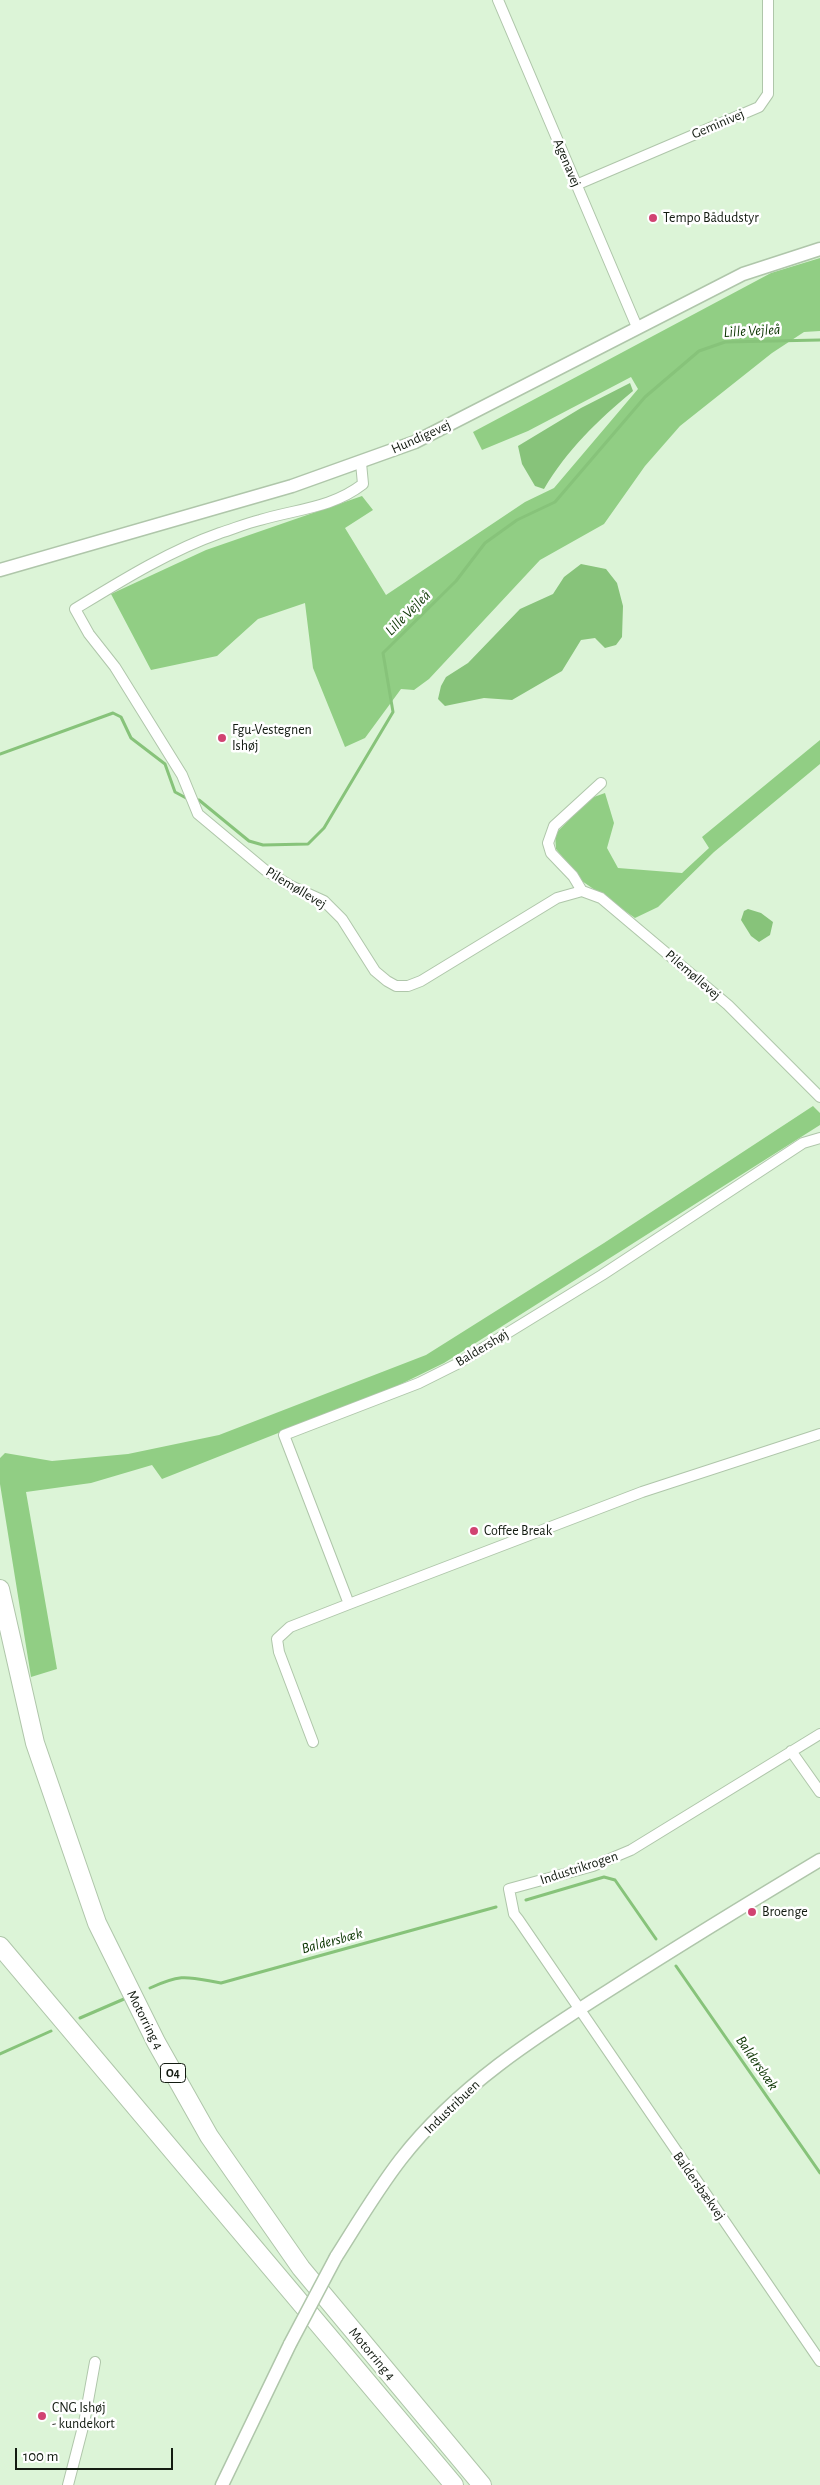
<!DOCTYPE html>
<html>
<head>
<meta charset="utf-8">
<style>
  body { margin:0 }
  #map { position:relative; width:820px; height:2485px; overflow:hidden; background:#dcf4d7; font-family:"Alegreya Sans",sans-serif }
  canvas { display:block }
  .scale { position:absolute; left:15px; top:2448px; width:158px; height:22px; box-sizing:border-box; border:2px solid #131b11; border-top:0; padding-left:6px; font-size:15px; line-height:18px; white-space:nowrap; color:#131b11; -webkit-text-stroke:4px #fff; paint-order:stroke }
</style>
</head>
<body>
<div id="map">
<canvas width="820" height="2485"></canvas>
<div class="scale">100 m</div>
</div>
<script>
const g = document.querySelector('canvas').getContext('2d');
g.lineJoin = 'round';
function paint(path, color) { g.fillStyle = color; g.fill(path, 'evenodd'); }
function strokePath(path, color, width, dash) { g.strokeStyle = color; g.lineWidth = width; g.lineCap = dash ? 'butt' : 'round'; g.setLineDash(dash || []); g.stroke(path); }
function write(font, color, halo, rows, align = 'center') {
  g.font = font + ' "Alegreya Sans",sans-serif'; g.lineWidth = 5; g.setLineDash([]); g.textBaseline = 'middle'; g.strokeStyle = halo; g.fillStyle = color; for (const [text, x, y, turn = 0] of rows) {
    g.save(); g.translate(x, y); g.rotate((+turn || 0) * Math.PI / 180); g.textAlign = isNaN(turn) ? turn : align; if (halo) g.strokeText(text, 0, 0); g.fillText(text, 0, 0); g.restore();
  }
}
const forest = new Path2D(`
  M820,258v73l-16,1 -32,21 -92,73 -35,40 -41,58 -64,36 -111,119 -15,11 -13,-1 -36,49 -20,9 -32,-79 -8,-65 -47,16 -41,37 -66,14 -40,-76 95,-44 156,-54 11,14 -28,18 41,67 139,-93 29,-14 84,-99 -7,-12 -103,54 -46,19 -9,-18 298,-159z
  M820,740v24l-106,88 -56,55 -23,11 -53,-37 -26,-32 -1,-15 36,-36 14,-5 9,30 -7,25 11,20 64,5 27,-25 -7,-11z
  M813,1106l7,7v12l-376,238 -47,23 -235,93 -10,-14 -61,18 -65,9 31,177 -26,8 -31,-193v-26l5,-5 47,8 76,-7 91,-19 207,-80 178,-112z`);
const water = new Path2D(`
  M630,383l3,8c-35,29 -66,59 -89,98l-9,-3 -13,-22 -4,-18 63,-38z
  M581,564l25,5 11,14 6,23 -1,31 -6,8 -11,3 -10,-10 -14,2 -19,31 -50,29 -28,-2 -39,8 -7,-7 3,-13 5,-9 22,-14 52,-54 33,-15 11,-17z
  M748,909l13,4 12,9 -3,13 -11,7 -8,-6 -10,-16 3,-9z`);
const stream = new Path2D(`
  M0,754l113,-41 8,4 10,21 34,26 10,28 13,7
  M194,800h5l50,41 14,4 45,-1 16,-16 69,-116 -10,-59 73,-72 29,-38 32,-23 38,-18 90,-105 54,-46 26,-9 95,-2
  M526,1900l78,-23 11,3 41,59
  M676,1966l144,207
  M150,1988c33,-15 37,-11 71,-5l275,-76
  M80,2018l44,-19
  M0,2054l51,-23`);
const minor = new Path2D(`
  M498,0l139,327
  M576,185l183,-78 9,-13v-94
  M361,463l2,21c-31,24 -66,25 -103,36 -13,3 -27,9 -40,13 -51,18 -99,48 -145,76l14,25 26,33 67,108 16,39 67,56 26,16 33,15 18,18 33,52 12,10 9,5h12l13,-5 136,-83 25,-7 19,7 127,107 92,92
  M582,891l-9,-15 -22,-23 -3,-10 6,-17 47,-43
  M820,1138l-17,5 -201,132 -145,89 -38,19 -135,52 65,169 293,-112 178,-58
  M820,1734l-189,116 -38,16 -84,23 5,25 4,5 302,442
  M313,1742l-34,-90 -2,-13 13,-12 59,-23
  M791,1751l29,41
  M68,2485l16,-62 11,-61`);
const tertiary = new Path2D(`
  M0,570l292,-84 123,-44 328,-168 77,-25
  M336,2257c21,-33 41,-67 65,-98 56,-72 134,-122 210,-170 69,-44 139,-87 209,-129
  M222,2485l68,-141`);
const motorway = new Path2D(`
  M0,1589l35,154 62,180 59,119 53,94 92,132 181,217
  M0,1946l454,539`);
const tertiaryBridge = new Path2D(`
  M290,2344l46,-87`);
const markers = [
  [653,218,5,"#d14372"],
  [222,738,5,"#d14372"],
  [474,1531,5,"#d14372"],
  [752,1912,5,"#d14372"],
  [42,2416,5,"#d14372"]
];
const shields = [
  [173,2073,25]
];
const shieldNames = [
  ["O4",173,2073]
];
const streetNames = [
  ["Geminivej",718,124,-23],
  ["Agenavej",567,163,67],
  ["Hundigevej",421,437,-24],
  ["Pilemøllevej",296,888,31],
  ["Pilemøllevej",693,975,41],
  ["Baldershøj",482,1348,-31],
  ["Industrikrogen",579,1868,-18],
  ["Motorring 4",145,2020,63],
  ["Industribuen",452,2107,-44],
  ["Baldersbækvej",699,2186,55],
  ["Motorring 4",372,2354,50]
];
const poiNames = [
  ["Tempo Bådudstyr",663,218],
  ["Fgu-Vestegnen",232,730],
  ["Ishøj",232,746],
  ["Coffee Break",484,1531],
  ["Broenge",762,1912],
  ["CNG Ishøj",52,2408],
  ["- kundekort",52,2424]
];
const waterNames = [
  ["Lille Vejleå",752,331,-3],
  ["Lille Vejleå",408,613,-45],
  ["Baldersbæk",332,1941,-15],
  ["Baldersbæk",757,2063,55]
];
paint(forest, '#91ce84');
paint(water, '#87c37a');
strokePath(stream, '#87c37a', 3);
strokePath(minor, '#afc6aa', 12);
strokePath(tertiary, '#afc6aa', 15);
strokePath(motorway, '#afc6aa', 20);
strokePath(minor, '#fff', 10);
strokePath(tertiary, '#fff', 12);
strokePath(motorway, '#fff', 18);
strokePath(tertiaryBridge, '#afc6aa', 15, []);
strokePath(tertiaryBridge, '#fff', 12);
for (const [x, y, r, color] of markers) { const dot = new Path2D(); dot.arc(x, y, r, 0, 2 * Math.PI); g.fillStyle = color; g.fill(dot); strokePath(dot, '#fff', 2); }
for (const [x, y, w] of shields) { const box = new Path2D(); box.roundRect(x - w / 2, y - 9.5, w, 19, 4); g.fillStyle = '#fff'; g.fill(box); strokePath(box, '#131b11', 1); }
write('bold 12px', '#131b11', null, shieldNames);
write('14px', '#131b11', '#fff', streetNames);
write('14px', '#131b11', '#fff', poiNames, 'left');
write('italic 15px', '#0c3502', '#fff', waterNames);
</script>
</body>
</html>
